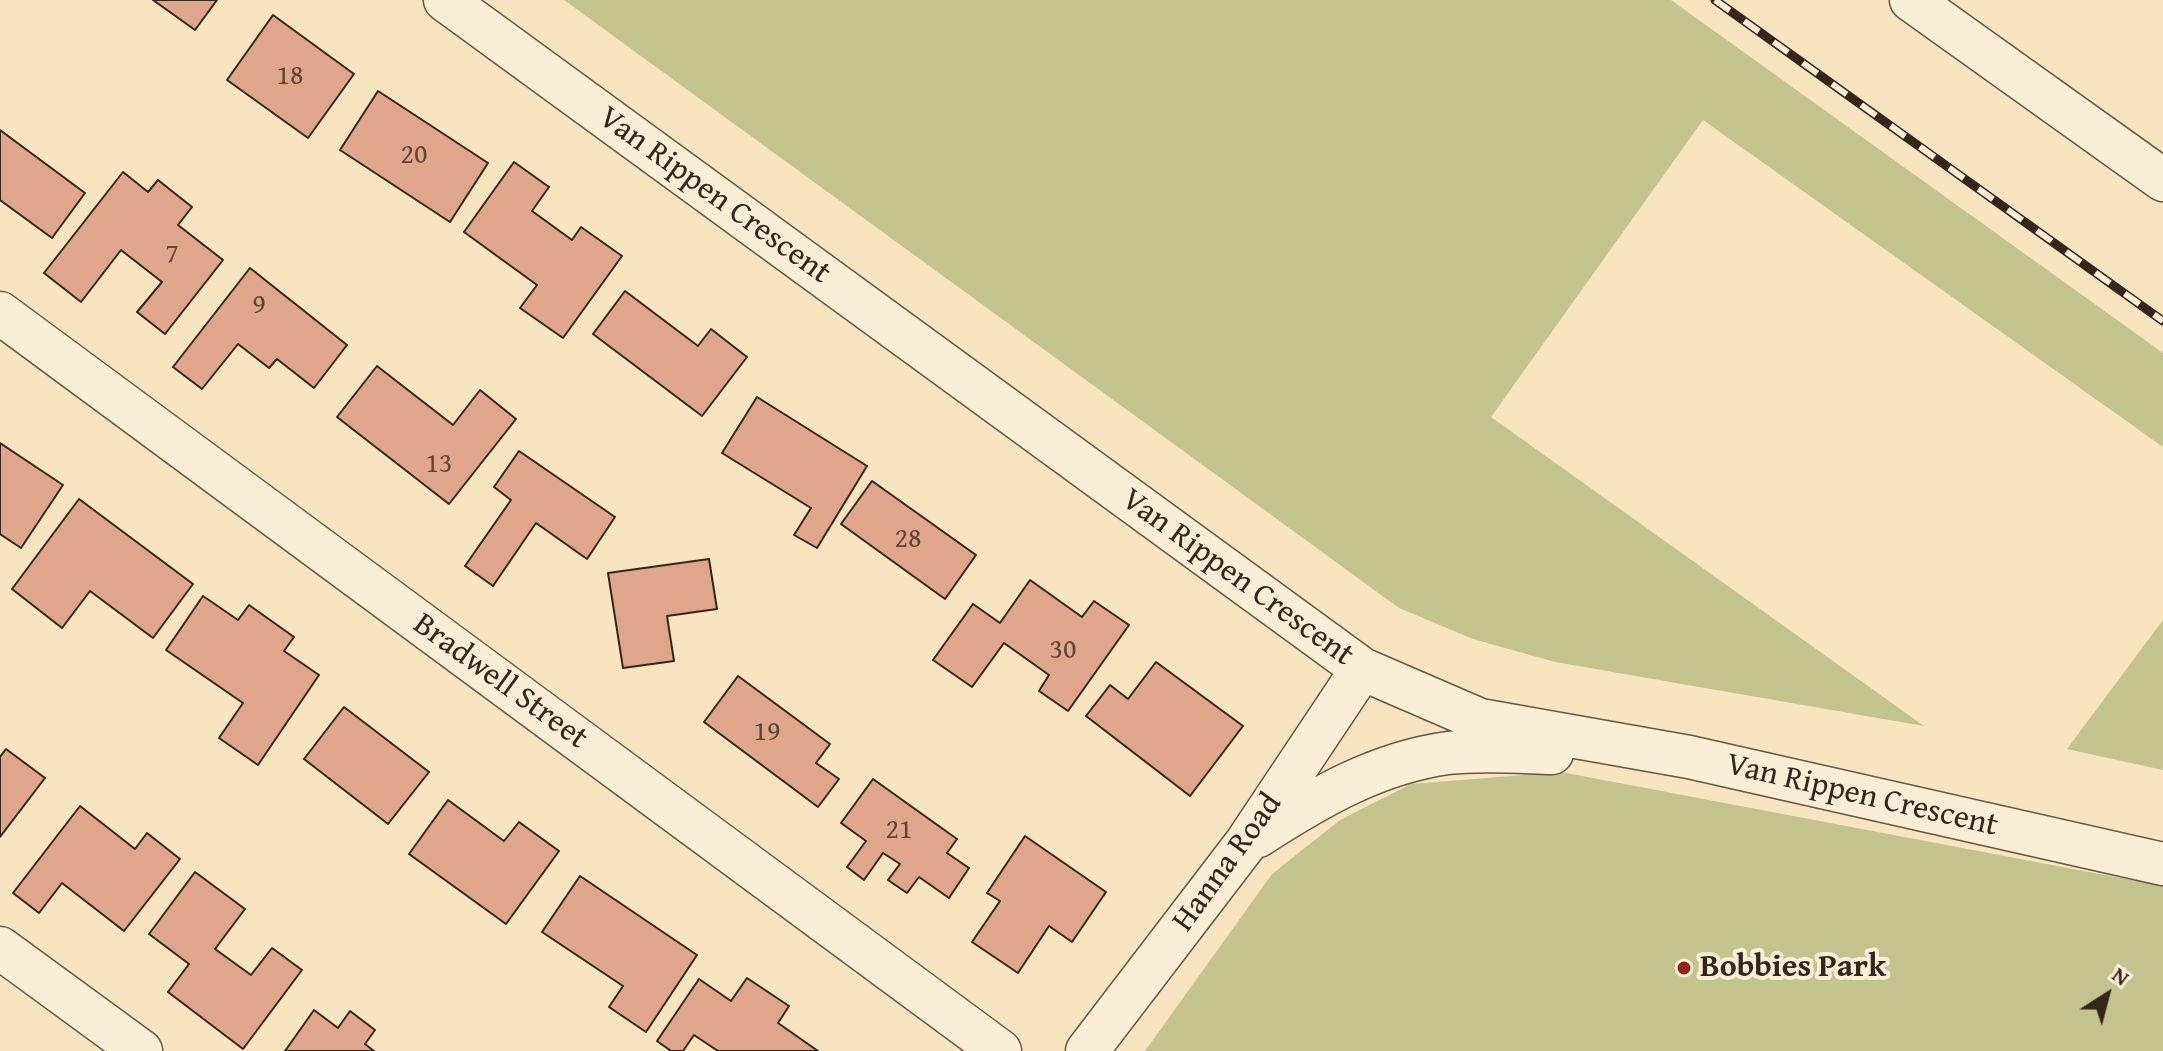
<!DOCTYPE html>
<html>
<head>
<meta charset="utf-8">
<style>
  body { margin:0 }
  #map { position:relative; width:2163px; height:1051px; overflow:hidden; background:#f8e5c0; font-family:"Gentium Book Plus",serif }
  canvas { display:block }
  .north { position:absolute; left:2067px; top:955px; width:80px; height:80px; -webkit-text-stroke:6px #faeed6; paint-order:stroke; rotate:36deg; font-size:22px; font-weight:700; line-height:32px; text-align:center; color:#362619 }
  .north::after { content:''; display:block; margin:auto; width:28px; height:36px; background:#362619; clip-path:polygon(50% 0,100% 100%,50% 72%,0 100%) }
</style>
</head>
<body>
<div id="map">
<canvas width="2163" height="1051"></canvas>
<div class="north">N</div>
</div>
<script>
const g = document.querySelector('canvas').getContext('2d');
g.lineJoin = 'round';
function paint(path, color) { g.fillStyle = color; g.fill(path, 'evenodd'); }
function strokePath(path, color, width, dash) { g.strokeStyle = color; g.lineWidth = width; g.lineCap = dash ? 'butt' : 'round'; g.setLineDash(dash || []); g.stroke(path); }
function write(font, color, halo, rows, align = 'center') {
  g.font = font + ' "Gentium Book Plus",serif'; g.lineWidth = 8; g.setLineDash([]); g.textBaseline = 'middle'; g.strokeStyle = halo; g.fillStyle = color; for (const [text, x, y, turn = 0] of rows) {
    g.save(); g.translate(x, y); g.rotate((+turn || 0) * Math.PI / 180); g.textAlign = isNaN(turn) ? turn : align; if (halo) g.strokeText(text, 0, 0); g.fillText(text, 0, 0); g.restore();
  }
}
const green = new Path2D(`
  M564,0h1107l492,353v94l-460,-327 -212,297 433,309 -369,-64 -82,-23 -74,-31z
  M2163,620v150l-96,-21z
  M1561,772l602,114v165h-1018l127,-177 68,-54 71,-36z`);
const building = new Path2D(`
  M153,0h64l-22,30z
  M273,15l81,59 -46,64 -81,-58z
  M378,91l110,72 -38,59 -110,-72z
  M0,130l85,63 -33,45 -52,-38z
  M514,162l35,25 -17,24 40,29 9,-13 41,29 -59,82 -43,-30 17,-23 -73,-53z
  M123,172l25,20 10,-12 34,27 -14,18 45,35 -58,74 -28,-22 25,-30 -41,-32 -40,52 -37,-29z
  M250,268l97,77 -33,43 -37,-29 -8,9 -31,-24 -36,45 -29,-22z
  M625,291l73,55 13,-17 36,28 -45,59 -109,-82z
  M377,366l76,59 27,-35 36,29 -67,85 -112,-87z
  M757,397l110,69 -50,82 -23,-13 17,-27 -89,-55z
  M0,443l63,42 -42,63 -21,-14z
  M519,451l96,66 -28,42 -51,-36 -43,63 -28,-20 46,-66 -17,-13z
  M872,481l104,74 -31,44 -104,-75z
  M79,499l114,85 -40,54 -63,-47 -28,37 -50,-39z
  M709,559l8,50 -50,7 7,45 -51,7 -15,-95z
  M1030,580l52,37 12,-16 35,24 -61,86 -29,-20 10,-16 -45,-32 -32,44 -39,-27 40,-56 27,19z
  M203,596l35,24 11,-15 45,32 -10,14 35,24 -61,90 -39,-27 24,-35 -77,-53z
  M1156,662l87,64 -53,70 -104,-80 24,-31 18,14z
  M738,676l92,68 -14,19 23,16 -21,28 -114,-85z
  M344,707l85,65 -41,52 -84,-65z
  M6,749l39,29 -45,59v-80z
  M873,779l84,60 -10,14 22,15 -20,30 -30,-21 -12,16 -19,-13 12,-16 -17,-11 -19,27 -17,-13 19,-26 -25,-18z
  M448,800l56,41 15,-19 40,29 -53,73 -97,-70z
  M80,806l55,43 12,-16 33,26 -56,72 -62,-48 -23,30 -26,-20z
  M1025,836l81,56 -34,50 -23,-16 -31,47 -46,-31 28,-41 -13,-8z
  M195,872l50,37 -30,40 36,26 21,-27 30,22 -59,79 -75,-57 21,-28 -40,-30z
  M580,876l117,79 -51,77 -37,-25 14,-21 -81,-54z
  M747,978l42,28 -11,17 40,28h-100l-24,-16 -11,16h-12l-14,-10 42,-62 32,22z
  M314,1010l24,18 12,-17 25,19 -10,14 9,7h-89z`);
const minor = new Path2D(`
  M445,0l917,669 118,51 209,37 474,107
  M1911,0l252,180
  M0,313l1000,738
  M1258,836c59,-38 118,-73 190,-83 34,-4 70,-1 104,0
  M0,948l141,103
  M1087,1051l159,-208 116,-174`);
const rail = new Path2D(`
  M1715,0l448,321`);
const markers = [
  [1684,968,8,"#8f2418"]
];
const numberNames = [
  ["18",290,77],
  ["20",414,156],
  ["7",172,255],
  ["9",259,306],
  ["13",439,465],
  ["28",908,540],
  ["30",1063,651],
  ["19",767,733],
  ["21",899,831]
];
const streetNames = [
  ["Van Rippen Crescent",714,196,36],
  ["Van Rippen Crescent",1237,578,36],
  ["Bradwell Street",500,682,36],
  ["Van Rippen Crescent",1862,796,13],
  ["Hanna Road",1228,863,-54]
];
const poiNames = [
  ["Bobbies Park",1700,968]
];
paint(green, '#c3c38e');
paint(building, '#e0a68c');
strokePath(building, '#362619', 2);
strokePath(minor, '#665643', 45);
strokePath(minor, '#faeed6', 42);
strokePath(rail, '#362619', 9);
strokePath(rail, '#faeed6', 6, [18]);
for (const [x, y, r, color] of markers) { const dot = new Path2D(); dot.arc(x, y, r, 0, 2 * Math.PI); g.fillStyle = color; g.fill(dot); strokePath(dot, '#faeed6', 3); }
write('28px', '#604636', null, numberNames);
write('32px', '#362619', '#faeed6', streetNames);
write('bold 32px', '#362619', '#faeed6', poiNames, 'left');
</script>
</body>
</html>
